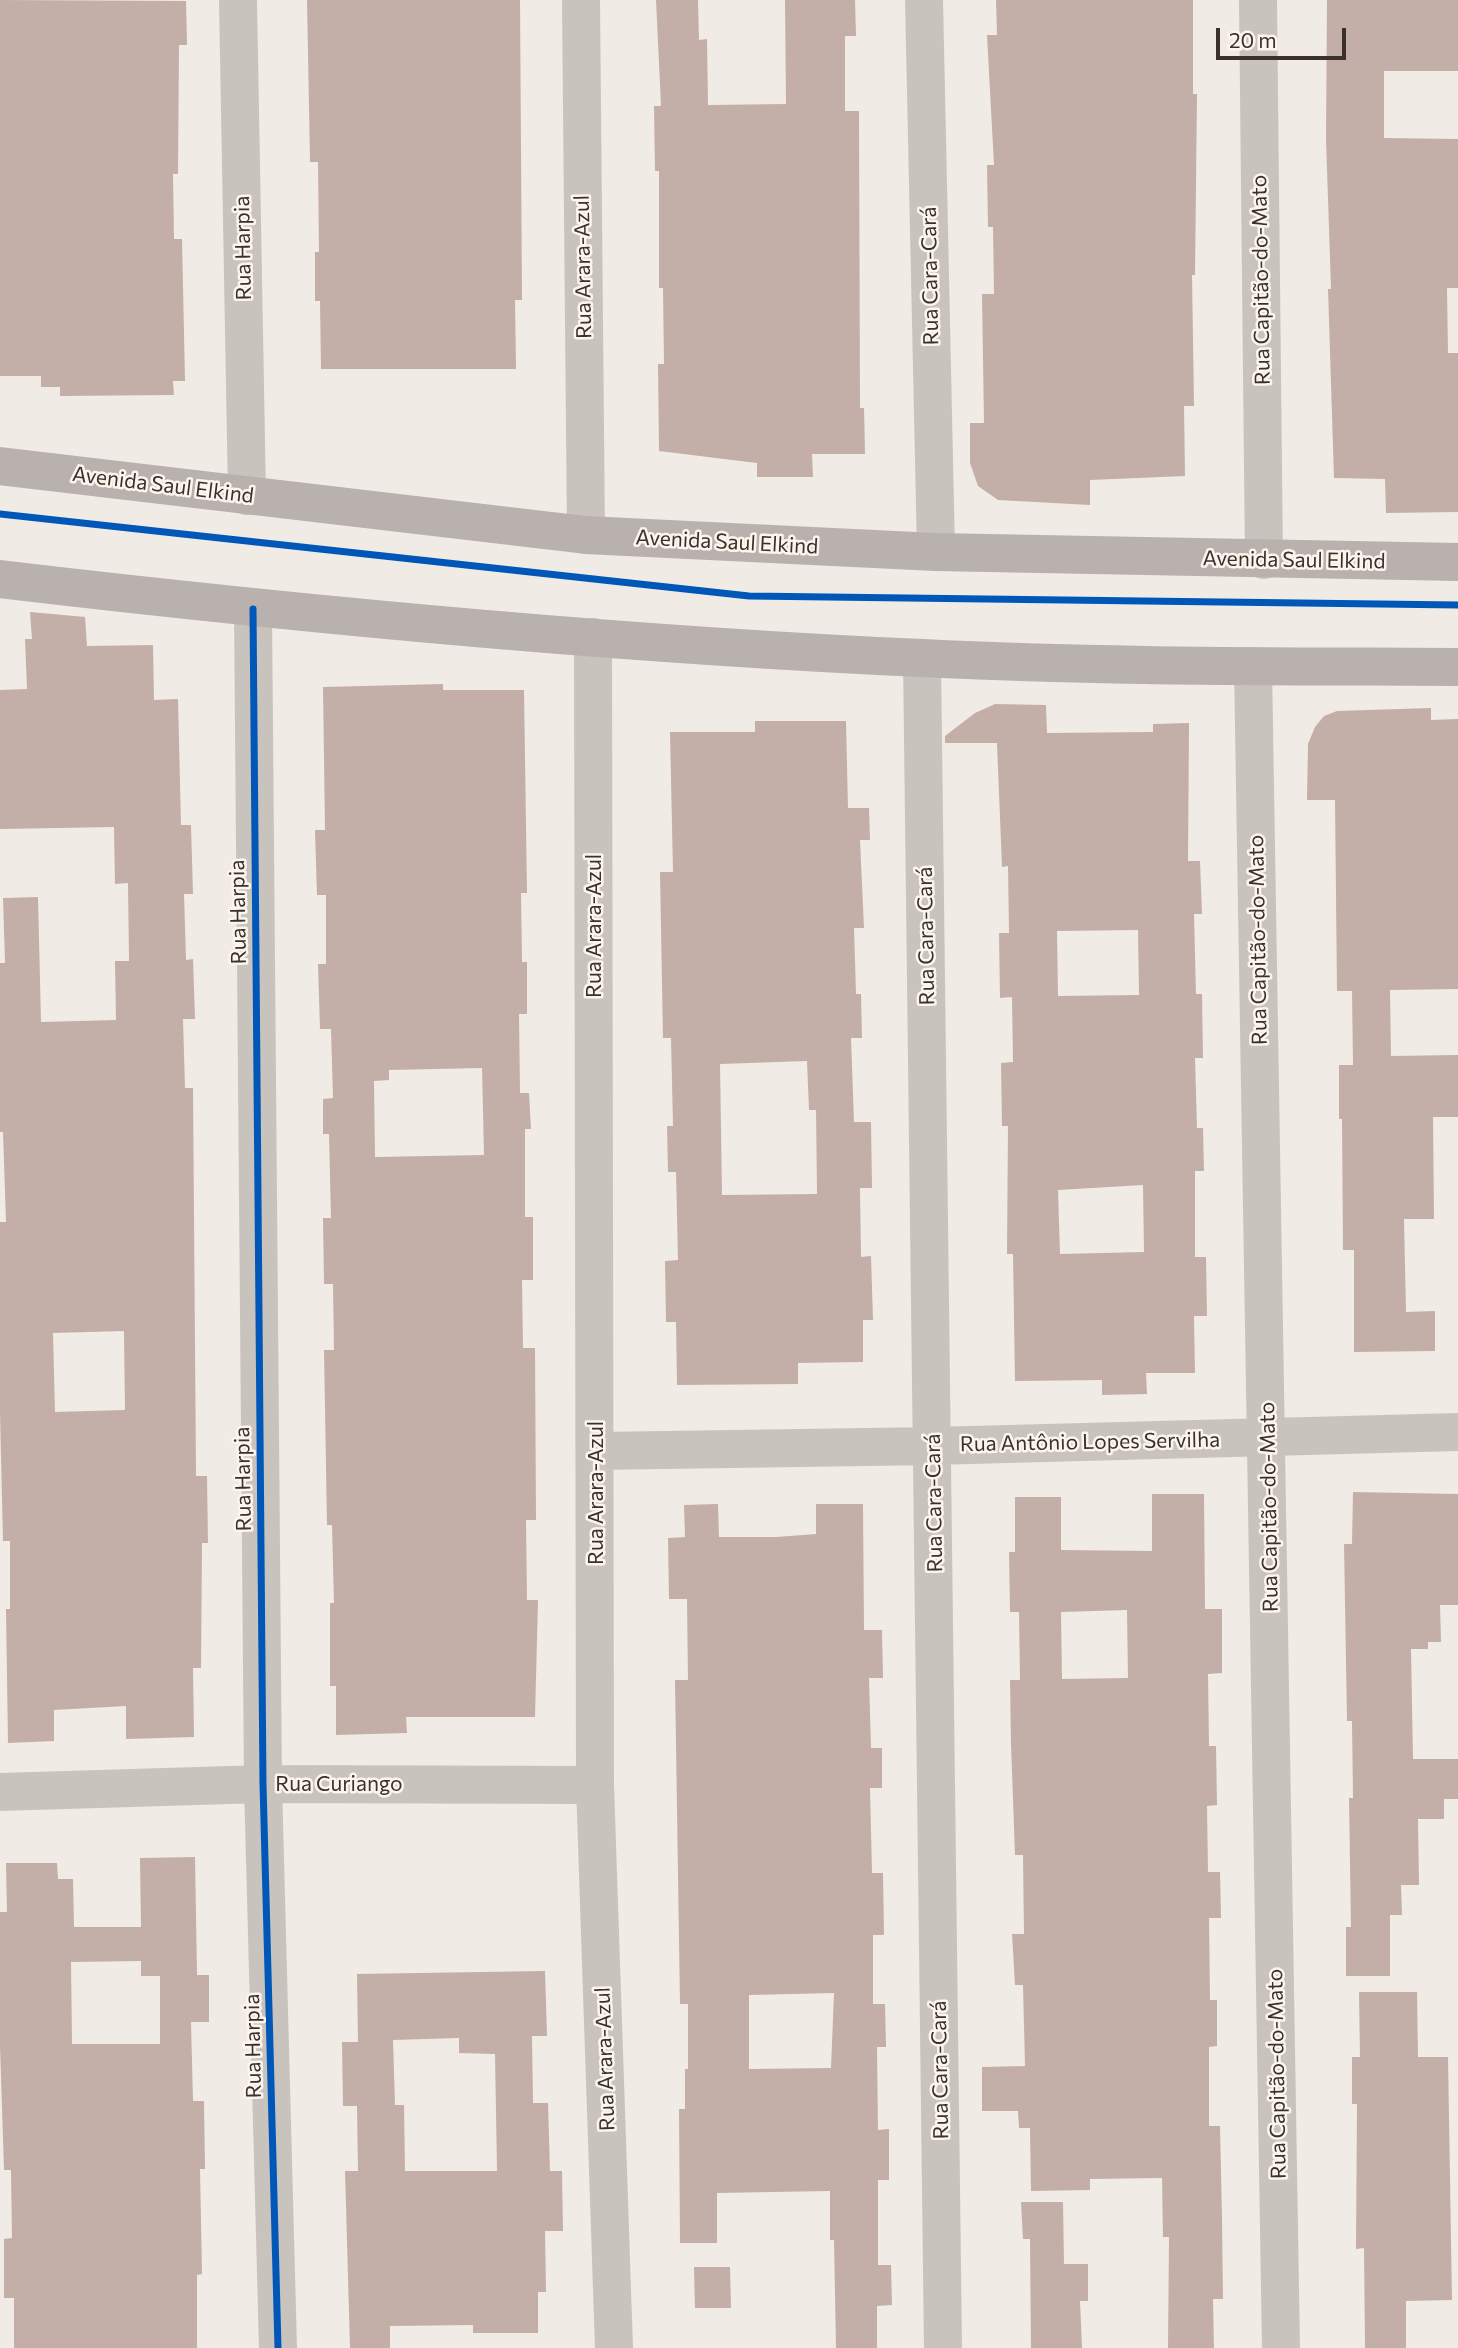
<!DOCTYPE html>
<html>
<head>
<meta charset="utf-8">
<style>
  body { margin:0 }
  #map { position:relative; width:1458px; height:2348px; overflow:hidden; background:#f0ebe5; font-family:Commissioner,sans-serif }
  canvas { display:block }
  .scale { position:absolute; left:1216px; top:28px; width:130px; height:32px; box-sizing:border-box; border:4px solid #3b302b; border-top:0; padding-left:9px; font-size:21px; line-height:24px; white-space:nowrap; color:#3b302b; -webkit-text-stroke:5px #fbf5ee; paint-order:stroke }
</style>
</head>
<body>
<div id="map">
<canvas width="1458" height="2348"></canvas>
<div class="scale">20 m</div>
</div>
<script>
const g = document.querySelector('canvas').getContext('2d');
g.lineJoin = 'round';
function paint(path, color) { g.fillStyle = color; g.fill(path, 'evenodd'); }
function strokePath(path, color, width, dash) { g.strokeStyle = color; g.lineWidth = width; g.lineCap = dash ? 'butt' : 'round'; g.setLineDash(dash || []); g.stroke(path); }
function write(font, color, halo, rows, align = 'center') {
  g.font = font + ' Commissioner,sans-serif'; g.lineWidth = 5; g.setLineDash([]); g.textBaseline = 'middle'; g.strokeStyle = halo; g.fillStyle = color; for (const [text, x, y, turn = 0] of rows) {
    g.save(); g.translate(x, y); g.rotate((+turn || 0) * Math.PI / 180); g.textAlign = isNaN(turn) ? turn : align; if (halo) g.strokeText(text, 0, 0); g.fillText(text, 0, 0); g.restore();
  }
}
const building = new Path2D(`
  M0,0l186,1 1,44h-8l-1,129h-5l1,65h8l3,142h-12l1,14 -114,1v-9h-19v-11h-41z
  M307,0h213l2,300h-7l1,69h-195l-1,-68h-5v-49h4l-1,-90h-8z
  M656,0h42l1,40 8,-1 1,66 78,-1 -1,-104h70l1,36h-11v75h14l1,297h4l1,46h-53l1,23h-56v-14l-98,-12 -1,-87h6l-1,-76h-4v-117h-4l-1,-65h7z
  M996,0h197v94h4l-2,181h-3l2,131h-10l1,70 -95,4v25l-92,-5 -20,-14 -8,-23v-40h14l-2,-129h12l-1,-67h-5l-1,-62h7l-7,-130h10z
  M1327,0h131v71h-74v67l74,1v149h-11l1,65h10v159l-72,1 -1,-34 -51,-1 -6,-189h3l-5,-150z
  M30,612l55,5 2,29 66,-1 1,55 24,-1 3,126h10l2,69h-9l2,66 7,-1 2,60h-12l2,69h8l3,388h11l1,67h-6l-1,125h-8l1,69 -68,2v-33l-72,4v31l-46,2 -2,-134h4v-68h-7l-3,-128v-191h6l-3,-90h-3v-169h5l-2,-65 35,-1 3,125 75,-2 -1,-59h14l-1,-78 -13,1 -1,-57 -114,2v-139l27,-1 -2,-50h7zM124,1331l1,79 -70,2 -2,-79z
  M443,684v6h81l3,203h-6l1,69h5v52h-8l1,79h9l2,36h-6v88h8v63h-11l1,68h12l1,172h-10l1,80h11l-3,117h-129l1,16 -71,2v-49h-6v-83h4l-2,-78h-5l-3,-175h10l-1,-66h-9l-1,-66h8l-2,-84h-6v-35l10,-1 -2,-69h-11l-2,-65h8v-69h-9l-2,-65h10l-2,-143zM482,1068l2,87 -109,2 -1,-76 15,-1v-10z
  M995,704l51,1 1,28 106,-1v-8l36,-1 -1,138h12l2,53h-8l2,80h6l1,64h-8l2,70h6l1,43h-9v86h11l1,59h-13l1,57h-49l1,21 -45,1v-15l-87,1 -2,-127h-6l1,-128h-6l-1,-63 12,-1 -1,-65 -12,1 -1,-65h10l-1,-67 -6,1 -5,-124h-52v-7l30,-23zM1138,930l1,65 -81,1 -1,-65zM1143,1185l1,67 -84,2 -2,-64z
  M1431,708v12l27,-1v270l-68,1 1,66 67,-1v62h-25l1,102h-30l2,93 29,-1v40l-81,1v-102h-11l-1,-131h-3v-54h14l-1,-74h-15l-2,-191h-28l1,-56 7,-17 9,-11 13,-5z
  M755,721h91l2,87h21l1,32h-10l4,88h-10l2,66h5l1,44h-11l3,84h17l1,66h-12l1,69 10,-1 2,64h-10v42l-65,1v21l-121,1 -1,-63h-10l-1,-61 13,-1 -2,-88h-8l-1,-46h6l-2,-88h-8l-3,-166h13l-3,-140h85zM807,1061l2,49h7l1,84 -95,1 -2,-131z
  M1353,1492l105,2v111h-18l1,37h-13v7h-17l2,110h45v40h-14v20h-26l1,66h-18l1,30h-12v61h-44v-49h5l-2,-129h4l-1,-77h-5l-3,-177h8z
  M1152,1494h52l1,115h17v64l-14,1 1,72h7l1,59 -10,1 1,66h12l1,46h-12l1,82h7v46l-8,1v79h11l2,92 1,81h-10l1,49h-46l1,-111h-6l-1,-59 -72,1v11l-59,1 -1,-63h-11l-1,-17h-36v-44l43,-1 -2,-81h-8l-3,-51h12l-1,-79h-8l-4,-112 -1,-63h10l-1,-68h-9l-1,-60h6v-55h46v53l91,1zM1127,1610l1,68 -66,1 -1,-67z
  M718,1504l1,33h57l40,-3v-30h47l1,126h18l1,48h-14l2,70h11v40h-12l2,85h11l1,62h-11v69h12l1,43h-9l1,83 11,-1v51h-11v85h13l1,40 -15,1v42h-41l-2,-108h-4v-49l-113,2v50h-37l-1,-134h6v-40h3v-65h-8l-5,-324h13l-1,-81h-18l-1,-61 17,-1 -1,-32zM834,1993l-3,75 -82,1v-74z
  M195,1857l2,118h12v47h-18l2,79h11l1,68h-5l2,105 -5,1v73h-183v-50h-10v-59l8,-1 -1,-68h-7l-4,-125v-133h7l-1,-49h51l1,16h15l1,48h67l-1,-69zM141,1961v15h19v68h-88l-1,-82z
  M545,1971l2,65h-15l1,67h15l2,68h12l1,60h-18l1,61h-8v41h-65v-8l-83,1v22h-40l-5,-177h13l-1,-65h-14l-1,-64h16l-1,-68zM459,2038v15l36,1 2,117h-92l-1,-66h-9l-2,-65z
  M1359,1992h58l1,65h30l4,243 -46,1v47h-41l-1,-100 -8,1 1,-145h-5v-47h8z
  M1021,2202h42l1,62h24v37h-8l2,47h-51l-1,-109h-7z
  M694,2267h36l1,41h-36z`);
const minor = new Path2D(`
  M238,0l9,496
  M581,0l5,535
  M924,0l12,552
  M1258,0l6,560
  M253,609l10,1175 15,564
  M593,637l2,1148 19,563
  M922,658l21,1690
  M1253,666l28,1682
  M597,1451l336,-5 525,-14
  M0,1792l263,-8 332,1`);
const major = new Path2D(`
  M0,466l586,69 350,17 522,10
  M0,579c306,36 614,65 922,79 178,9 357,8 536,9`);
const cycleway = new Path2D(`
  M0,514l749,82 709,9
  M253,609l10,1175 15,564`);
const streetNames = [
  ["Rua Harpia",243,248,-91],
  ["Rua Arara-Azul",583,267,-91],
  ["Rua Cara-Cará",930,276,-91],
  ["Rua Capitão-do-Mato",1261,280,-91],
  ["Avenida Saul Elkind",163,485,7],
  ["Avenida Saul Elkind",727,542,3],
  ["Avenida Saul Elkind",1294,560,1],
  ["Rua Harpia",238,912,-91],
  ["Rua Arara-Azul",594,926,-90],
  ["Rua Cara-Cará",926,936,-91],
  ["Rua Capitão-do-Mato",1258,940,-91],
  ["Rua Antônio Lopes Servilha",1090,1442,-1],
  ["Rua Harpia",243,1479,-91],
  ["Rua Arara-Azul",596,1493,-90],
  ["Rua Cara-Cará",934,1503,-91],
  ["Rua Capitão-do-Mato",1269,1507,-91],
  ["Rua Curiango",339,1784],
  ["Rua Harpia",253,2046,-91],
  ["Rua Arara-Azul",605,2059,-92],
  ["Rua Cara-Cará",940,2070,-91],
  ["Rua Capitão-do-Mato",1277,2074,-91]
];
paint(building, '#c3afa7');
strokePath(minor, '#c9c3be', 38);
strokePath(major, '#b8b1ad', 38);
strokePath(cycleway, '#0057b8', 7);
write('21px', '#3b302b', '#fbf5ee', streetNames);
</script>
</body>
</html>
